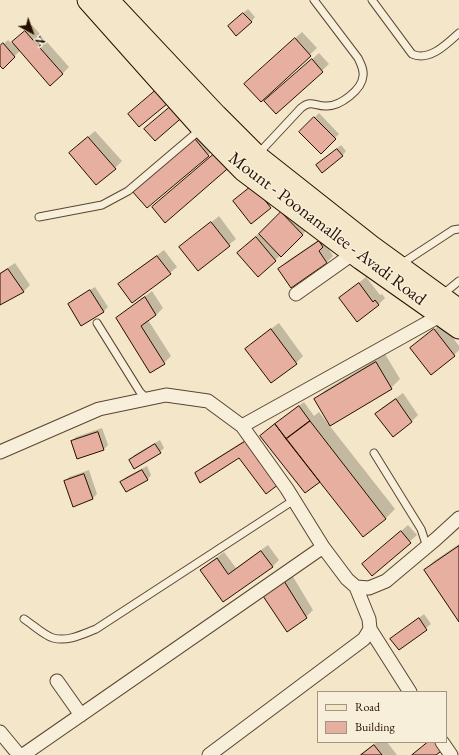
<!DOCTYPE html>
<html>
<head>
<meta charset="utf-8">
<style>
  body { margin:0 }
  #map { position:relative; width:459px; height:755px; overflow:hidden; background:#f4e6c8; font-family:"EB Garamond",serif }
  canvas { display:block }
  .legend { position:absolute; left:317px; top:691px; width:130px; height:52px; box-sizing:border-box; background:#f8efdb; border:1px solid #a49583; margin:0; padding:5px 7px; list-style:none; font-size:12px; color:#260f00 }
  .legend li { display:flex; align-items:center; gap:8px; height:20px }
  .legend b { width:20px; border:1px solid #a49583 }
  .north { position:absolute; left:12px; top:12px; width:40px; height:40px; -webkit-text-stroke:3px #f8efdb; paint-order:stroke; rotate:139deg; font-size:11px; font-weight:700; line-height:16px; text-align:center; color:#260f00 }
  .north::after { content:''; display:block; margin:auto; width:14px; height:18px; background:#260f00; clip-path:polygon(50% 0,100% 100%,50% 72%,0 100%) }
</style>
</head>
<body>
<div id="map">
<canvas width="459" height="755"></canvas>
<ul class="legend">
<li><b style="height:5px;background:#f4e6c8"></b>Road</li>
<li><b style="height:11px;background:#e6af9f"></b>Building</li>
</ul>
<div class="north">N</div>
</div>
<script>
const g = document.querySelector('canvas').getContext('2d');
g.lineJoin = 'round';
function paint(path, color) { g.fillStyle = color; g.fill(path, 'evenodd'); }
function strokePath(path, color, width, dash) { g.strokeStyle = color; g.lineWidth = width; g.lineCap = dash ? 'butt' : 'round'; g.setLineDash(dash || []); g.stroke(path); }
function write(font, color, halo, rows, align = 'center') {
  g.font = font + ' "EB Garamond",serif'; g.lineWidth = 3; g.setLineDash([]); g.textBaseline = 'middle'; g.strokeStyle = halo; g.fillStyle = color; for (const [text, x, y, turn = 0] of rows) {
    g.save(); g.translate(x, y); g.rotate((+turn || 0) * Math.PI / 180); g.textAlign = isNaN(turn) ? turn : align; if (halo) g.strokeText(text, 0, 0); g.fillText(text, 0, 0); g.restore();
  }
}
const shadow = new Path2D(`
  M248,9l7,8 -4,5h-18z
  M32,25l37,42 -7,7 -42,-23 -17,16 -3,-3v-17l8,-7 4,4z
  M302,32l15,16 -56,53 -9,-23z
  M319,53l10,11 -53,49 -4,-18z
  M319,113l20,21 -18,18 -21,-20z
  M95,131l27,30 -7,7 -38,-22z
  M202,132l13,17 -68,58 -7,-23z
  M341,145l5,6 -4,5 -25,9z
  M260,179l17,21 -26,22 -17,-20z
  M288,206l21,22 -28,27 -23,20 -13,-29z
  M219,216l17,23 -38,31 -17,-23z
  M326,235v9l7,12 -6,6 -36,24 -12,-17 7,-7z
  M164,250l13,17 -7,6 -51,12 7,-7z
  M15,263l15,22 -6,6 -24,13v-31z
  M366,277l14,18 2,-1 3,4 -7,7 -38,-7z
  M95,287l13,20 -5,5 -34,-8 5,-4z
  M152,291l11,17 -7,7 -8,5 23,36 -7,7 -47,-45 7,-6z
  M279,323l24,33 -7,7 -25,19 -24,-33 6,-7z
  M442,323l17,23v4l-5,5 -43,-7z
  M385,354l15,25 -9,9 -62,37 66,84 -9,9 -23,17 -43,-55 -58,-44 6,-7 36,-27 10,14 5,-4 9,12 2,-1 -15,-23 9,-9z
  M403,393l15,22 -6,6 -19,14 -17,-21 7,-7z
  M102,428l6,17 -5,5 -31,-9 4,-4z
  M253,435l-14,22 -42,16 7,-7z
  M160,440l4,8 -4,4 -30,8 4,-5z
  M147,466l4,9 -4,5 -26,2 5,-5z
  M89,470l8,24 -4,4 -19,7 -9,-23 4,-5z
  M408,525l9,10 -45,40 -9,-11z
  M459,544v76l-34,-50 9,-9z
  M268,545l11,15 -7,7 -48,34 -22,-31 6,-6 16,-12 12,16z
  M292,575l21,35 -7,7 -19,14 -22,-35z
  M424,614l7,10 -32,25 -7,-10z
  M377,742h10l10,13h-38z`);
const building = new Path2D(`
  M243,13l9,9 -16,14 -8,-10z
  M25,31l38,43 -13,12 -38,-44z
  M295,38l16,18 -50,46 -17,-18z
  M3,43l12,14 -12,12 -3,-3v-20z
  M312,59l11,13 -47,42 -12,-13z
  M162,85l11,14 -34,28 -11,-13z
  M176,102l10,12 -31,27 -11,-12z
  M314,117l22,22 -15,15 -22,-22z
  M88,137l28,32 -20,16 -27,-32z
  M195,139l14,17 -62,52 -15,-17z
  M220,149l13,15 -68,59 -13,-16z
  M337,149l6,7 -21,17 -6,-8z
  M253,185l18,23 -20,16 -18,-23z
  M281,212l22,23 -22,22 -22,-23z
  M211,222l19,24 -32,25 -19,-24z
  M256,237l20,24 -18,16 -21,-24z
  M319,241l4,6 -4,4 8,12 -36,25 -13,-19z
  M157,256l14,18 -39,29 -14,-19z
  M8,269l16,23 -24,13v-31z
  M359,283l14,19 2,-2 4,5 -22,17 -18,-24z
  M90,290l14,22 -23,14 -13,-22z
  M145,297l11,18 -15,11 24,38 -15,9 -34,-55z
  M271,329l26,35 -26,19 -26,-34z
  M434,329l21,27 -24,19 -21,-27z
  M376,362l16,27 -62,37 -16,-27z
  M396,399l16,23 -19,15 -18,-23z
  M299,406l11,15 -24,18 -11,-15z
  M310,421l76,98 -23,18 -77,-98z
  M275,424l45,58 -15,11 -45,-57z
  M98,432l6,18 -27,9 -6,-18z
  M246,441l33,43 -13,10 -27,-36 -39,25 -5,-10z
  M155,444l6,9 -27,16 -5,-9z
  M142,470l6,10 -22,12 -6,-10z
  M84,474l9,25 -20,8 -9,-26z
  M401,531l10,12 -39,33 -10,-12z
  M459,546v76l-35,-52z
  M261,551l12,16 -50,35 -23,-32 17,-12 11,16z
  M284,581l23,37 -20,14 -24,-36z
  M419,618l8,12 -28,20 -9,-11z
  M428,742h10l6,7 -8,6h-24z
  M374,745l8,10h-21z`);
const lane = new Path2D(`
  M372,0l40,54c17,8 35,-10 47,-21
  M258,154l43,-46c11,-9 14,-1 26,-2 13,0 35,-16 36,-30 1,-6 -2,-12 -5,-18l-44,-58
  M39,217l63,-12 26,-14 73,-62
  M401,264l52,-34 6,-1
  M442,295l17,-14
  M97,323l43,69 7,7
  M374,453l47,76 6,18
  M24,619c8,5 21,17 29,19 15,4 30,-4 43,-9l198,-129`);
const street = new Path2D(`
  M296,294l58,-41
  M242,426l203,-113
  M0,452l99,-43 67,-14 42,6 34,25 45,63 36,58
  M370,629l40,63
  M57,681l24,34
  M0,732l19,23
  M442,742l9,13
  M23,755l300,-208 24,32 9,8 13,1 17,-7 50,-42 23,-21
  M209,755l155,-116 6,-10 -1,-10 -13,-32`);
const primary = new Path2D(`
  M88,0l114,128 41,42 118,89 98,69
  M108,0l108,115 41,41 114,90 88,64`);
const streetNames = [
  ["Mount - Poonamallee - Avadi Road",327,229,37]
];
paint(shadow, '#0003');
paint(building, '#e6af9f');
strokePath(building, '#260f00', 1);
strokePath(lane, '#5a4532', 9);
strokePath(street, '#5a4532', 15);
strokePath(primary, '#260f00', 23);
strokePath(lane, '#f8efdb', 7);
strokePath(street, '#f8efdb', 13);
strokePath(primary, '#f4e6c8', 21);
write('18px', '#260f00', '#f8efdb', streetNames);
</script>
</body>
</html>
